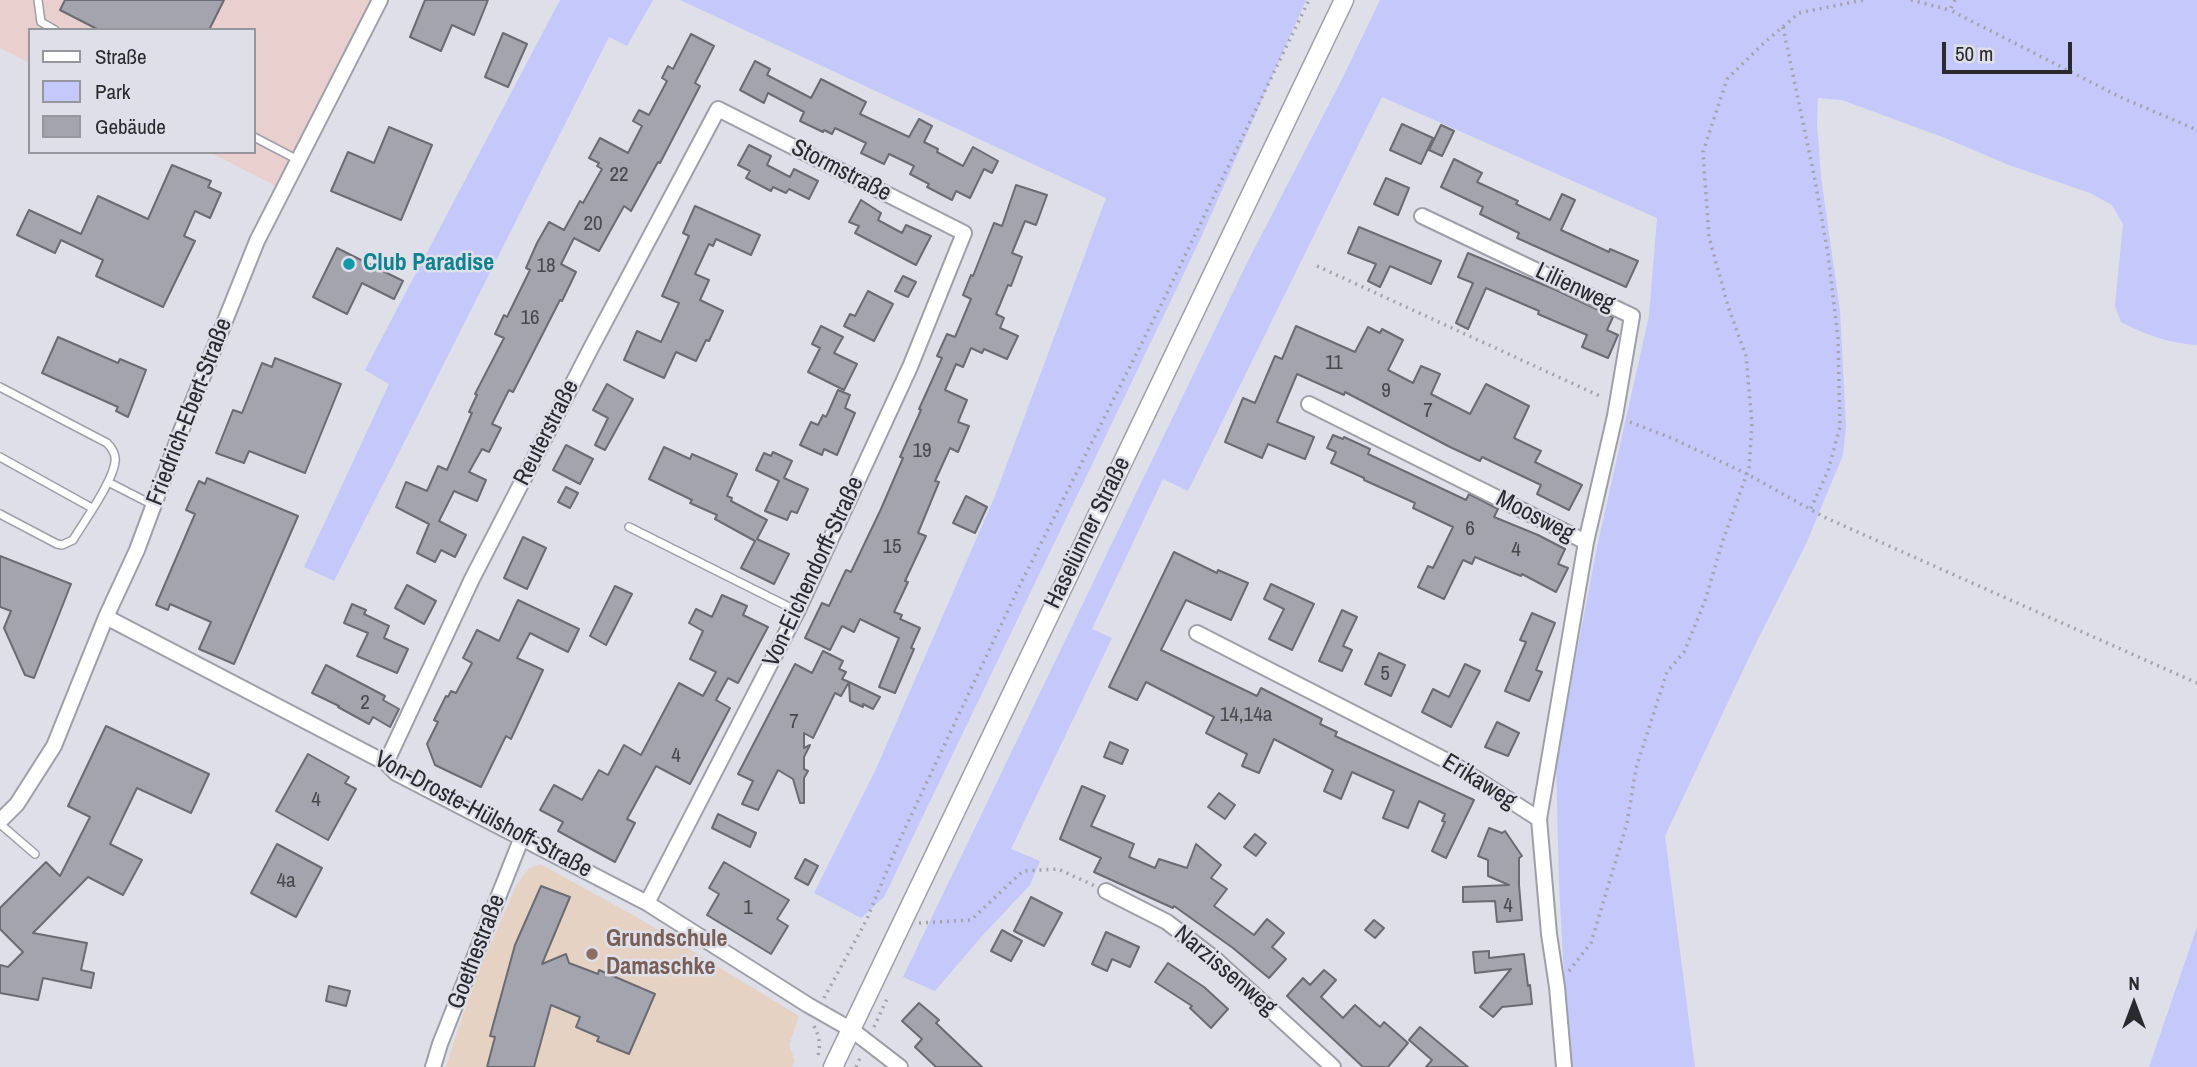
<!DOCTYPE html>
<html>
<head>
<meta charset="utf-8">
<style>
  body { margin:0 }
  #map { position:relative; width:2197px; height:1067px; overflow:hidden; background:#dedfe9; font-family:"Archivo Narrow",sans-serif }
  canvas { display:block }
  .legend { position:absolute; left:28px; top:28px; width:228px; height:126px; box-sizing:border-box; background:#dedfe9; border:2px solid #96979e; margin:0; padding:9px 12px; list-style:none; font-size:21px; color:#292a2d }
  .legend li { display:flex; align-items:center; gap:14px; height:35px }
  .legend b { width:35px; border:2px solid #96979e }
  .north { position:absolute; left:2099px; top:969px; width:70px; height:70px; -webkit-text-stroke:5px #dedfe9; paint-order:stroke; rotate:0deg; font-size:19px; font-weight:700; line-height:28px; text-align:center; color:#292a2d }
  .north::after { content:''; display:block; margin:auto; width:24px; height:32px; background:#292a2d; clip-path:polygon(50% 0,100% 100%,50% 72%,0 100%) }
  .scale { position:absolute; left:1942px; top:42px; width:130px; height:32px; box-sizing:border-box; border:4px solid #292a2d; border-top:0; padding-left:9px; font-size:21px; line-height:24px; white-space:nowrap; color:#292a2d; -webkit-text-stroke:5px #dedfe9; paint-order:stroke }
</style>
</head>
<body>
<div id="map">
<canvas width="2197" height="1067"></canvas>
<ul class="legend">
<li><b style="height:9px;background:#fff"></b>Straße</li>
<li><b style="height:19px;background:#c4c8fa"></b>Park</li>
<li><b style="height:19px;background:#a3a4ad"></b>Gebäude</li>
</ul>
<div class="north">N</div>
<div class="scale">50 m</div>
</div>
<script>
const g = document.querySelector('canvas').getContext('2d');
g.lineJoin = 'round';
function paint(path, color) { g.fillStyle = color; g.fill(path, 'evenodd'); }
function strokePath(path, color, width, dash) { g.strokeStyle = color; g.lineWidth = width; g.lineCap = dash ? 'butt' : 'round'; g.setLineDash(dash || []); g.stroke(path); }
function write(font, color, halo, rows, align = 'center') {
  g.font = font + ' "Archivo Narrow",sans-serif'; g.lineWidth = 5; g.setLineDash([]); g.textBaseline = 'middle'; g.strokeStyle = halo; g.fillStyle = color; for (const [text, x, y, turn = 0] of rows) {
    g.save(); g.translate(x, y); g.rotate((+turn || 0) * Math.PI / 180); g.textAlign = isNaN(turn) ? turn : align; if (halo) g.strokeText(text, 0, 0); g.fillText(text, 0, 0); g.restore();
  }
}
const industrial = new Path2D(`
  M0,0h381l-97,190 -75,-38h45v-122h-224v33l-30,-15z`);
const education = new Path2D(`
  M540,864l95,52 164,100 -10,29 6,16 -3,6h-346l11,-35 21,-59 38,-87 12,-17z`);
const green = new Path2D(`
  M560,0h93l-26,46 -18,-9 -275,544 -30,-14 85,-183 -24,-14z
  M680,0h626l-107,242 -315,655 -23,21 -47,-25 62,-124 119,-273 111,-298z
  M1380,0h817v345c-28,-2 -51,-10 -76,-23l-6,-16 8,-82 -11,-19 -22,-12 -81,-28 -64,-27 -103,-38 -24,-2 -1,25 4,54 19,133 6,116 -3,29 -37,89 -53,105 -88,187 30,231h-126l-10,-184 -3,-123 41,-213 52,-231 8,-98 -275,-121 -194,394 -25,-12 -71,150 20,9 -101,211 29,12 -10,24 -48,51 -47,55 -32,-14 345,-716 94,-182z
  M2197,927v140h-48z`);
const building = new Path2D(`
  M65,0h159l-15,30h-110l-39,-20z
  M425,0h63l-14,35 -22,-10 -11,26 -31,-14z
  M503,33l24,11 -19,43 -23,-10z
  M691,34l23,12 -19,37 5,3 -40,77 -2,-1 -27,49 -7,-5 -25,45 -25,-13 -13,26 15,8 -14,29 -2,-1 -47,92 -4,-2 -17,34 9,4 -12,24 -7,-3 -13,23 17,8 -9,21 -23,-10 -15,30 27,14 -11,22 -14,-7 -6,12 -18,-9 12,-29 -33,-17 10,-25 21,9 11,-25 9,4 25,-57 -3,-1 7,-15 1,-2 -2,-1 29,-56 -9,-4 9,-19 3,2 23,-47 -4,-2 11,-25 12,-21 15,8 16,-29 3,2 19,-34 -5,-3 2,-3 -10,-5 11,-20 28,15 14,-27 -9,-5 6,-11 10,5 18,-34 -5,-3 6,-12 5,3z
  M755,61l15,8 -3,6 44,23 10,-19 45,23 -6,12 49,23 10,-18 13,7 -8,16 14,7 -1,3 26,14 10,-19 25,14 -6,12 -8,-4 -14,29 -14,-7 -4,9 -25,-13 2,-3 -19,-10 4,-8 -25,-12 -5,10 -23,-11 5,-10 -31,-15 -3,6 -8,-4 -1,2 -23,-11 4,-9 -36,-19 -4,10 -24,-13z
  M1402,124l31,14 -12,26 -31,-14z
  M1441,125l13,6 -12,25 -13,-6z
  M389,127l43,18 -31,75 -70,-29 17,-39 26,11z
  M749,145l22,11 -4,9 23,12 4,-8 24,12 -9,18 -20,-10 -3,4 -13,-6 -2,4 -25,-13 4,-7 -12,-6z
  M1454,159l28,14 -5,9 41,19 -2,3 34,16 12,-26 13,6 -14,30 48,22 1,-3 28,12 -12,26 -109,-49 2,-5 -39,-19 3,-7 -42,-20z
  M172,165l39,16 -3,6 13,6 -11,25 -15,-7 -11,25 11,5 -32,66 -67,-31 7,-16 -42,-20 -6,13 -38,-18 12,-25 52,24 17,-38 50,23z
  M1386,178l23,10 -11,27 -24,-11z
  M1016,185l31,10 -11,30 -11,-4 -13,32 10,4 -11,29 -3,-1 -12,29 8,4 -4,10 18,8 -11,23 -23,-10 -2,4 -11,-5 -8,19 -7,-3 -11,26 22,10 -9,22 11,4 -11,26 -8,-4 -15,33 4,1 -21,51 8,3 -21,45 3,1 -14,30 8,3 -2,4 20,9 -9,20 3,1 -19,44 -16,-6 20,-49 -39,-19 -6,13 -12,-6 -12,24 -25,-12 17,-35 7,3 17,-36 5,2 30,-63 22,-51 -3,-1 21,-47 -2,-1 23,-51 -5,-2 10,-22 8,3 16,-38 -8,-4 8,-20 2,1 21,-53 8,3z
  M861,200l20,13 -3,7 24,13 4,-8 25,11 -15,29 -61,-32 4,-7 -10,-4z
  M695,206l65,29 -9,20 -35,-16 -3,7 -4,-2 -14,30 14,6 -9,20 23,11 -14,30 -3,-1 -10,21 -20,-9 -12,26 -40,-18 13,-29 24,11 18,-39 -17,-7 27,-60 -6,-3z
  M1359,227l82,34 -10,23 -41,-18 -10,21 -12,-6 8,-17 -28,-11z
  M337,248l66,33 -9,18 -32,-16 -15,31 -34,-17z
  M1468,253l88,37 57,27 -6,13 11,5 -10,23 -26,-11 5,-12 -49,-21 1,-3 -53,-23 -18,41 -12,-6 17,-40 -15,-6z
  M903,276l13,6 -8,15 -13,-6z
  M868,291l25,13 -19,37 -30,-15 6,-12 5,2z
  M821,326l22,11 -9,16 23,11 -13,26 -36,-18 12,-24 -8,-4z
  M1296,326l59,26 13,-25 12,6 2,-4 21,11 -15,30 25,13 8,-17 19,8 -9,20 39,20 16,-30 43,22 -15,32 27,13 -6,11 47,23 -13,25 -32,-16 4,-9 -59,-28 -2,4 -30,-14 -105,-55 -1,3 -47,-21 -20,48 37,15 -9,22 -37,-15 -6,14 -37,-16 18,-44 12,5 20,-47 7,3z
  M58,337l60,26 2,-4 26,11 -18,47 -12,-6 2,-4 -76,-34z
  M275,358l66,26 -36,89 -56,-22 -5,12 -28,-10 17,-43 9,3 20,-50 10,4z
  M607,384l26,15 -28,51 -10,-5 13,-27 -15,-8z
  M838,390l12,5 -5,13 10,5 -18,42 -13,-6 -2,6 -22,-10 11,-23 7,3 5,-10 3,2z
  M1333,435l10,4 1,-2 26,12 -2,5 98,46 3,-6 29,15 -4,8 44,18 27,14 -7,15 10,4 -12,24 -34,-18 -1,2 -46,-19 -3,7 -9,-4 -19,39 -26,-12 10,-21 5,2 20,-41 -40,-19 2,-5 -51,-23v-2l-33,-15 5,-11 -9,-4z
  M566,445l27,14 -13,25 -27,-14z
  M664,447l26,12 2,-5 45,20 -10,22 5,2 -1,3 36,19 -10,19 32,15 -15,30 -33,-16 14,-27 -40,-22 2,-4 -27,-12 2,-3 -43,-21z
  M773,452l19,9 -8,17 24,11 -11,24 -6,-2 -4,9 -22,-9 14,-30 -23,-11 8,-17 7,3z
  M207,478l91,38 -64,148 -35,-15 12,-27 -41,-18 -2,6 -12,-5 39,-91 -9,-4 13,-29 6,3z
  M566,487l12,6 -8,15 -12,-6z
  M966,496l21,11 -12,26 -22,-10z
  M523,537l23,11 -19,41 -23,-11z
  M1174,552l43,21 1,-3 30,13 -17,37 -45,-20 -25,50 96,46 4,-8 61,31 -2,5 17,8 -2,4 139,64 -28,58 -14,-7 13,-29 -3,-1 3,-7 -26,-13 -11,27 -25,-10 11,-27 -42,-19 -11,27 -17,-8 9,-21 -59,-31 -15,34 -17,-7 5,-12 -41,-21 8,-16 -68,-35 -9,18 -28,-13z
  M0,556l71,28 -37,94 -9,-3 -21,-47 7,-17 -11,-4z
  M1271,584l43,20 -22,46 -23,-11 15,-30 -20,-10z
  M407,585l29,16 -12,23 -29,-16z
  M615,586l17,8 -26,51 -16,-9z
  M722,595l25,11 -4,9 25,12 -30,56 -10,-5 -12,22 14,8 -40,76 -34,-18 -29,53 8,4 -20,39 -57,-31 5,-9 -23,-12 14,-25 28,15 17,-30 9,5 16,-30 17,10 38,-72 24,13 13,-24 -26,-13 13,-28 -14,-8 7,-14 16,8z
  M518,600l61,29 -11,23 -38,-19 -13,25 26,12 -32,69 -5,-3 -25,51 -46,-22 -8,-21 11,-22 -4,-2 12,-24 2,1 3,-6 5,2 16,-30 -9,-5 14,-28 22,11z
  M352,604l14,6 -2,4 25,12 -5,12 24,11 -11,24 -40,-17 11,-23 -24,-10z
  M1342,610l15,7 -14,29 9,4 -10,21 -23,-10z
  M1532,613l23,10 -19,47 6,2 -13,29 -24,-10 21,-49 -6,-2z
  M823,651l20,10 -4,8 7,3 -4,7 7,3 -8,14 -6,-3 -22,45 -9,-5v15l6,-3 -6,12v12l4,2 -4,7v25h-4l-7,-24 -15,-9 -20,40 -16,-6 11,-23 -15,-7 57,-110 17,9z
  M1379,653l26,12 -14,31 -26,-12z
  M1465,664l15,7 -29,56 -29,-15 11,-23 16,8z
  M326,665l59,31 -2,4 16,9 -9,18 -17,-10 -4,7 -31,-17 1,-1 -27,-13z
  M849,682l31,15 -7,12 -10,-5v3l-13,-6z
  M1497,722l22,11 -11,23 -23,-9z
  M106,726l103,48 -18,39 -54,-25 -27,56 32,16 -19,35 -35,-18 -55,56 54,10 -6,27 13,3 -3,15 -48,-10 -5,22 -38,-7v-28l8,2 15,-15 -23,-23v-21l46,-46 14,14 30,-59 -22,-11z
  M1110,742l18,8 -6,14 -18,-7z
  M308,754l41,23 -4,6 11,6 -28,51 -52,-29z
  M1082,786l23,10 -14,30 43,18 -5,13 26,11 4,-9 28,9 9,-24 25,21 -10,13 16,11 -13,17 40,29 13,-16 17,14 -12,14 14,12 -17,19 -36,-30 -59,-42 -1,2 -79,-36 7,-14 -41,-19z
  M1219,793l16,12 -10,14 -17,-12z
  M718,814l38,19 -6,14 -38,-19z
  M1489,828l13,5 3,-2 17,25 -3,2v27l3,35 -25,2 -2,-21 -32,1v-15l46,-2 -21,-9v-16l-10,-4z
  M1255,834l11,9 -10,13 -12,-9z
  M277,844l45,24 -26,49 -45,-24z
  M805,859l13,7 -10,19 -13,-7z
  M724,862l65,38 -12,19 11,7 -17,28 -64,-39 12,-21 -10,-6z
  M541,886l29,11 -28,67 24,-10 3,9 29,11 1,-4 56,24 -26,60 -32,-13 2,-4 -23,-10 4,-10 -29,-12 -17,62h-47l8,-30 -5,-1 25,-91z
  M1031,897l31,16 -18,33 -30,-15z
  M1374,920l10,8 -9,10 -10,-8z
  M1002,930l20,11 -11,20 -20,-10z
  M1106,932l33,15 -9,20 -18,-8 -5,12 -15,-7z
  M1489,951v7l35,-4 4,32 2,-1 2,19 -30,3 -9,10 -13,-10 31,-38 -36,4 -2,-21z
  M1168,963l36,24 24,22 -17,19 -21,-20 2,-2 -37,-24z
  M1324,970l12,10 -15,17 22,21 12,-13 25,22 4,-5 24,21 -20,24h-25l-76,-71 16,-18 7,7z
  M329,986l21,5 -4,15 -20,-5z
  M919,1003l20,17 -3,3 46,44h-46l-21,-20 7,-8 -20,-18z
  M1420,1027l48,40h-42l6,-7 -23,-20z`);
const path = new Path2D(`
  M1911,0l39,10
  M1955,0l-5,10 168,86 79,34
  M1783,27l32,153 13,74 10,84 2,89 -12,44 -18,39
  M1317,266l285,131
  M1630,422l44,17 73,35 77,43 373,166
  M919,923l52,-3 52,-49 35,-2 37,17
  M1569,971l22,-28 36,-120 9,-55 31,-96 17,-20 21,-51 17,-58 27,-75 3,-44 -6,-68 -18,-50 -19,-69 -6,-85 24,-73 37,-36 35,-30 64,-13
  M824,998l42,-77 35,-84 117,-248 144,-286 147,-303
  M814,1026c5,10 7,18 4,29
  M874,1027l13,-28
  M856,1067l5,-11`);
const service = new Path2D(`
  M38,0l3,22 14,8
  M254,137l44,23
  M0,387l107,56c4,4 7,8 8,14 3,18 -32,66 -42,83l-11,5 -5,-1 -57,-30
  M0,457l92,51
  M108,482l45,23
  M629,527l168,84
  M0,824l35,30`);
const minor = new Path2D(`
  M1422,216l210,100 -17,100 -29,126 -47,277 10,115 8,53 7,80
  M1309,404l277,138
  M106,617l280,146 10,10 251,130 161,102 44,25 48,37
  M1197,633l256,131 86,55
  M386,763l86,-184 119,-231 127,-239 246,124 -54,134 -113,245 -150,291
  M0,821l17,-17 37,-58 52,-129 31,-67 46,-124 74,-185 123,-241
  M1106,891l61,31 48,37 118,108
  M433,1067l7,-23 82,-207`);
const tertiary = new Path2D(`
  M833,1067c170,-356 340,-712 511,-1067`);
const markers = [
  [349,264,7,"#0f9aa8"],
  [592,954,7,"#8d6e63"]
];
const numberNames = [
  ["22",619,175],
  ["20",593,224],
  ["18",546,266],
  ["16",530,318],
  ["11",1334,363],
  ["9",1386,391],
  ["7",1428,411],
  ["19",922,451],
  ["6",1470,529],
  ["15",892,547],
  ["4",1516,550],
  ["5",1385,674],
  ["2",365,703],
  ["14,14a",1246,715],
  ["7",794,722],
  ["4",676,756],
  ["4",316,800],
  ["4a",286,881],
  ["4",1508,906],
  ["1",748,908]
];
const streetNames = [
  ["Stormstraße",841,171,27],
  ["Lilienweg",1575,288,25],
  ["Friedrich-Ebert-Straße",190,412,-69],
  ["Reuterstraße",547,433,-63],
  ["Moosweg",1535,517,27],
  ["Haselünner Straße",1088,533,-64],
  ["Von-Eichendorff-Straße",814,572,-65],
  ["Erikaweg",1479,782,32],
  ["Von-Droste-Hülshoff-Straße",483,815,28],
  ["Goethestraße",477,952,-69],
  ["Narzissenweg",1225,971,40]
];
const cultureNames = [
  ["Club Paradise",363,264]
];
const educationNames = [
  ["Grundschule",606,940],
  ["Damaschke",606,968]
];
paint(industrial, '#e9cfcd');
paint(education, '#e5d2c3');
paint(green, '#c4c8fa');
paint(building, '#a3a4ad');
strokePath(building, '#6a6b73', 2);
strokePath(service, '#9e9fa9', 10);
strokePath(minor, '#9e9fa9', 18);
strokePath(tertiary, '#9e9fa9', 21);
strokePath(path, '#a3a4ab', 3.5, [2, 5]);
strokePath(service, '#fff', 7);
strokePath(minor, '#fff', 14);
strokePath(tertiary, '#fff', 18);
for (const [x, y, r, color] of markers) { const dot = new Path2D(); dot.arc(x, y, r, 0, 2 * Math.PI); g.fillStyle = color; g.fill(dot); strokePath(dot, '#dedfe9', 2.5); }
write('21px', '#48484d', null, numberNames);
write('24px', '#292a2d', '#dedfe9', streetNames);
write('bold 24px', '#0d838f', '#dedfe9', cultureNames, 'left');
write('bold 24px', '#785e54', '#dedfe9', educationNames, 'left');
</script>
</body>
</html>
